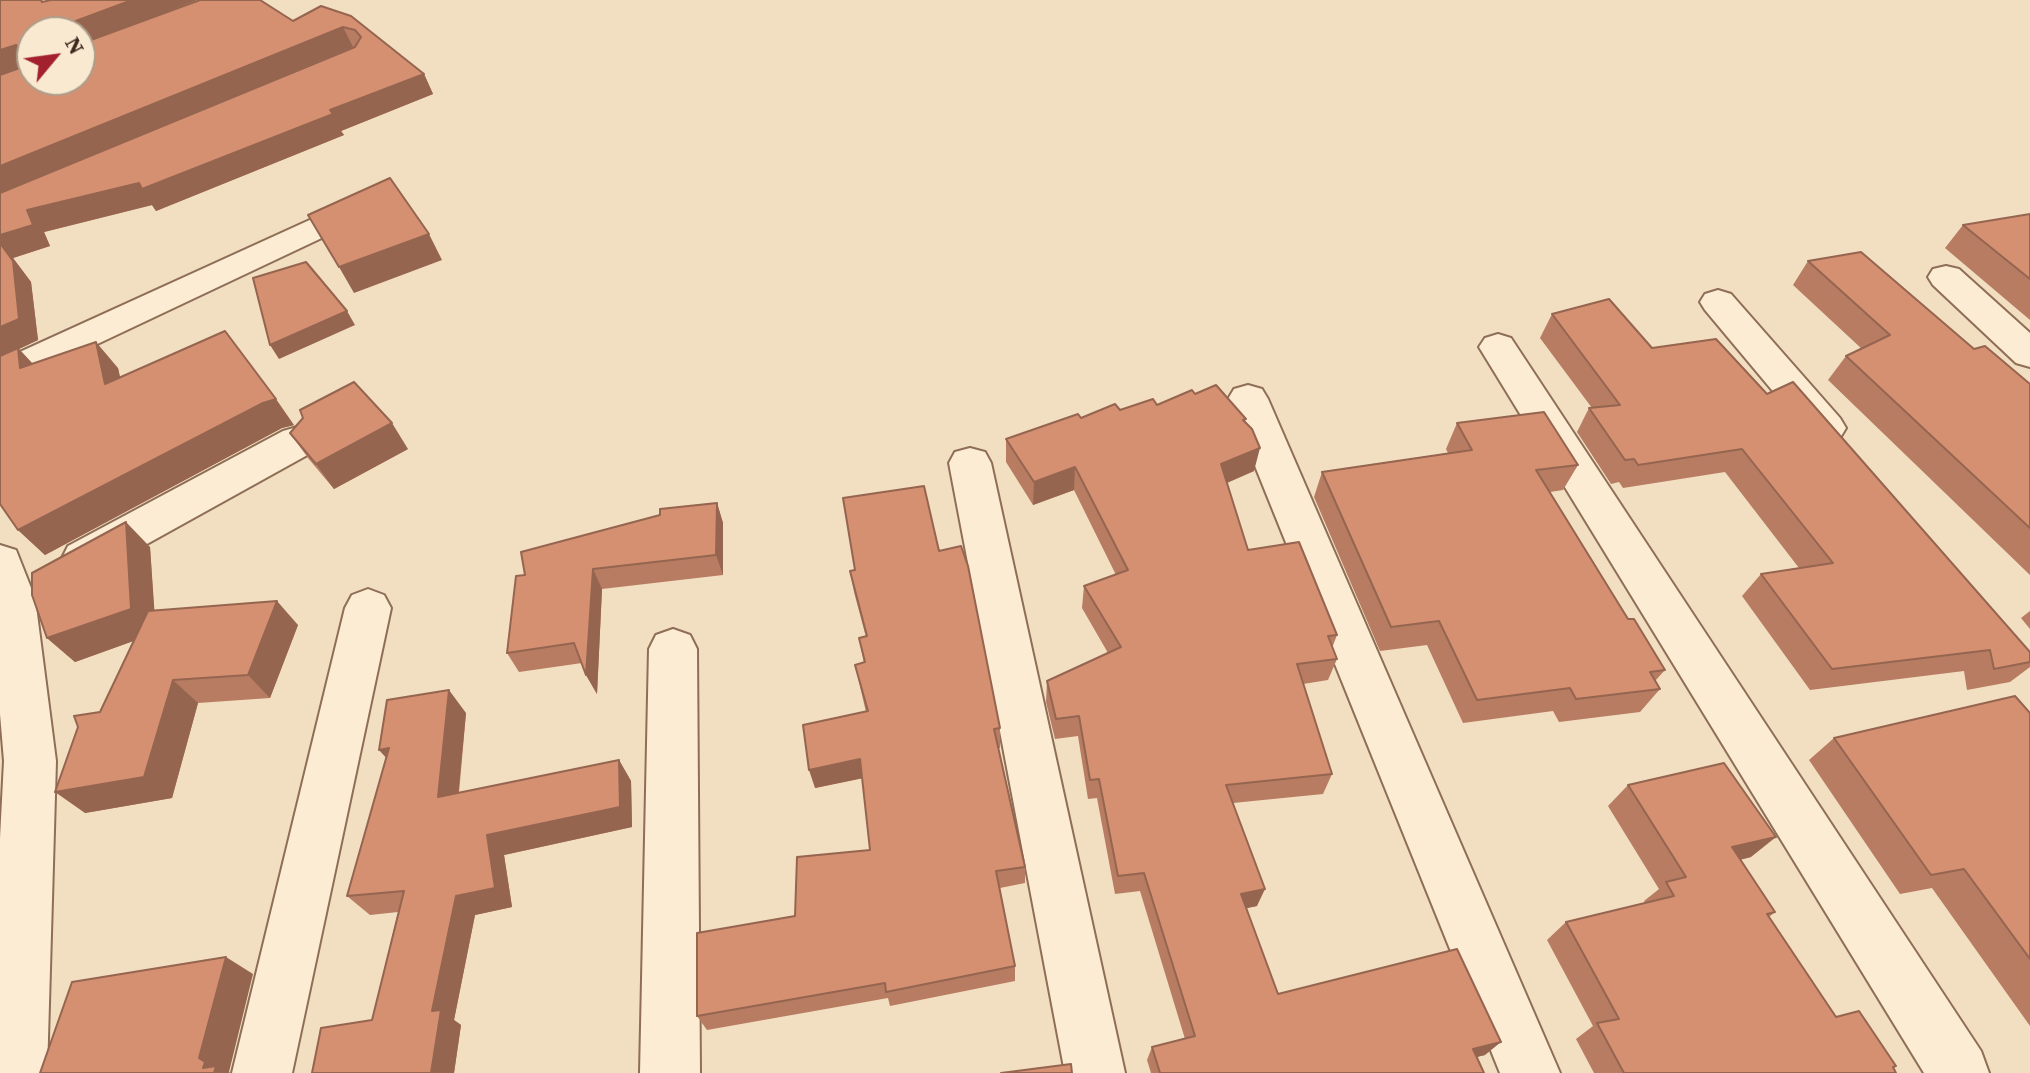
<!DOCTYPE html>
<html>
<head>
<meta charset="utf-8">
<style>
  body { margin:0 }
  #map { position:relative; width:2030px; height:1073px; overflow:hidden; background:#f2dec0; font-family:"Source Serif 4",serif }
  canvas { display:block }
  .north { position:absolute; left:16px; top:16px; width:80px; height:80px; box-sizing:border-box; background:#f9e9d1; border:2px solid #ad9c89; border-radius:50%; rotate:61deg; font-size:22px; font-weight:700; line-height:32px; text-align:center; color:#3c281c }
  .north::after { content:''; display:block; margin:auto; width:28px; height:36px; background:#a3202f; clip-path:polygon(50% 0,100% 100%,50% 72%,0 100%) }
</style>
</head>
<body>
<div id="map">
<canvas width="2030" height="1073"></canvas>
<div class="north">N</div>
</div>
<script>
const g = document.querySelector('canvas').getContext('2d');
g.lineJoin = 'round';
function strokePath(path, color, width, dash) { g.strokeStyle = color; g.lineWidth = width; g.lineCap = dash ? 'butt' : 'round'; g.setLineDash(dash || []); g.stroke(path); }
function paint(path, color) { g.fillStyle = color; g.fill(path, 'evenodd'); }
const minor = new Path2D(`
  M369,193l12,3 5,7 -5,7 -381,180v-29z
  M1946,266l13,3 71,64v34l-14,-4 -83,-78 -5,-8 5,-8z
  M1718,290l13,4 109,124 6,10 -6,10 -14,5 -14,-5 -107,-128 -5,-8 5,-8z
  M1498,334l13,4 470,713 8,22h-65l-445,-726 6,-9z
  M1248,385l14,4 6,10 292,674h-60l-272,-674 6,-10z
  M297,427l14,4 7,11 -7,11 -211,117 -16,6 -16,-6 -6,-12 6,-12 215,-115z
  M970,448l15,4 6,11 134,610h-60l-116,-610 6,-11z
  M0,545l16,5 19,48 21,163 -9,312h-47v-235l4,-77 -4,-47z
  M368,589l16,6 7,13 -99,465h-60l113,-465 7,-13z
  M673,629l17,6 7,14 3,424h-60l9,-424 7,-14z`);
const wall = new Path2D(`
  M0,0l47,1 150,-1 -90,35 186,-14 28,-15 103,68 9,20 -92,37 3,4 -188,76 -4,-6 -108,27 6,14 -37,12 18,24 7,58 -19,9 13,14 86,5 2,9 174,48 -12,3 -237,127 -27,-25zM32,32h48l-48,48zM353,47l1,1 -206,84z
  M2030,214v106l-85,-72 18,-23z
  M1808,261l166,88 56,35v191l-202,-195 18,-24 16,-7 -69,-64z
  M1552,314l100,34 115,46 263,258v15l-20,15 -43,8 -3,-19 -154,19 -68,-94 19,-22 38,-6 -74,-96 -102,16 -4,-6 -8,2 -34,-52 12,-24h3l-52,-70z
  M1195,394l51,28 8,49 -27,12 21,67 89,85 -5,13 5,11 -9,21 -25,4 29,90 -9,20 -90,9 24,103 -11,2 32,86 207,61 -9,2 8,16h-333l-4,-13 5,-13 33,-8 -45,-148 -25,3 -18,-96 -9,1 -10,-63 -23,3 -9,-37 1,-21 61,-28 -26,-45 2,-22 32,-11 -42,-85 -41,15 -27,-43v-23l75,-21 76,-13z
  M1457,423l121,42 -15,25 -13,2 78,127 37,51 -10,11 5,8 -20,23 -81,10 -6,-11 -90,12 -36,-78 -47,6 -66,-154 8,-25 126,-19 -2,-4z
  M290,433l118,16 -74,40 -26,-31z
  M717,503l6,20v52l-121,14 -5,105 -11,-19 -4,-12 -63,9 -12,-19 18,-78z
  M150,547l4,63 144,15 -28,73 -72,5 -26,95 -87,15 15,-101 33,-71 -58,21 -28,-24z
  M939,551l61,177v20h-2l27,119v16l-25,5 15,78v15l-125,25 -2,-8 -181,32 -10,-14 98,-100 75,-66 -8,-72 -47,10 51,-76 -11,-47 9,-2 -5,-25 7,-1 -12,-45 -4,-21z
  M2030,611v18l-9,-11z
  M466,713l-7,80 160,-33 12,21 1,46 -128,28 8,52 -37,8 -21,105 7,5 -7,48h-142l60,-53 26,-108 -28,3 -23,-19z
  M2030,713v313l-98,-138 -32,6 -91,-134 25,-22z
  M1628,785l123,72 -11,3 35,52 -6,5 67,100 57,51 3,5h-302l-18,-34 17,-13 -46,-86 19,-18 79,-19 -1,-2 15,-12 -51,-83z`);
const shadedWall = new Path2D(`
  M132,0h65l-117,45v-13h-15v-7z
  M343,27l10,20 -353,147v-28z
  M16,45l10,13 -6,-2 7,10 -27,10v-26z
  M424,74l9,20 -92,37 3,4 -188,76 -4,-6 -108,27 6,14 -37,12 18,24 7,58 -19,9 23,25 2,19 -44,-36v-122l27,-25 303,-100z
  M429,234l13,26 -88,33 -15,-26z
  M347,311l8,14 -76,34 -9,-14z
  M96,342l22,26 9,42 -22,-26z
  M276,399l18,26 -12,3 -237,127 -27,-25 245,-127z
  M392,423l16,26 -74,40 -18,-25z
  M1260,448l-6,23 -37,16 4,-23z
  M1075,467l-1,23 -41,15 1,-23z
  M717,503l6,20v52l-7,-20z
  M126,522l24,25 6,86 -81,29 -28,-24z
  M593,569l9,20 -5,105 -11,-19z
  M277,601l21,24 -28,73 -22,-23z
  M173,680l25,23 -26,95 -87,15 -30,-21z
  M449,690l17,23 -10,104 -18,-20z
  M389,748l10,24 -20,-22z
  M860,759l4,19 -49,10 -6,-18z
  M619,760l12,21 1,46 -128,28 8,52 -37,8 -21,105 7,5 -7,48h-23l1,-62 24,-115 31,-61z
  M1776,837l-25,20 -43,10 24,-20z
  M1265,889l-8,17 -23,5 7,-17z
  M226,957l27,17 -24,98 1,1h-16l-11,-5 -4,-10z
  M1501,1042l-16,13 -28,7 16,-13z`);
const building = new Path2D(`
  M0,0h41l1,2 9,-2h81l-67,25v7h-33v27l-12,-3v-9l-4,-2 -16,5z
  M200,0h60l33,21 28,-15 30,10 73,58 -94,36 3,4 -191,75 -3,-6 -112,27 6,15 -33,10v-42l355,-146 6,-10 -6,-7 -12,-3 -343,139v-91l28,-10 4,-4v19h48v-36z
  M390,178l39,56 -90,33 -31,-52z
  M2030,214v65l-67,-54z
  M0,243l13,18 6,58 -19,8z
  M1861,252l113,97 11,-3 45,38v144l-184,-172 44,-21 -82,-74z
  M306,262l41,49 -77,34 -17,-67z
  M1609,299l43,49 64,-9 51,55 26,-12 237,270v10l-36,7 -4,-19 -158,19 -71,-95 72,-11 -91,-114 -104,16 -4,-6 -9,1 -36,-52 31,-3 -68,-91z
  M225,331l51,68 -13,4 -245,127 -18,-26v-148l18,-8 2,20 76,-26 9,42z
  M354,382l38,41 -76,41 -26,-31 13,-15 -3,-8z
  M1216,385l30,34 -3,1 9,9 8,19 -39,16 27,86 51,-8 38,93 -9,1 9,23 -40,5 35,110 -106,11 39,104 -24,5 37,100 179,-45 44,93 -28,7 11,24h-324l-8,-26 43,-11 -51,-163 -26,3 -19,-97 -9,1 -11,-64 -23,3 -9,-38 74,-34 -37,-61 44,-16 -53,-103 -41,15 -28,-43 72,-25 3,4 34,-14 5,6 33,-11 4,6 35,-15 3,4z
  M1544,412l34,53 -42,5 92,149h6l31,51 -15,2 10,17 -84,10 -6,-11 -93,12 -38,-79 -48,6 -69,-155 150,-22 -15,-27z
  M924,486l15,65 22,-5 7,20 32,162 -6,1 31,138 -29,4 19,95 -129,26 -1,-9 -188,33v-83l98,-17 2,-59 73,-7 -10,-91 -51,11 -6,-45 65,-14 -13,-46 10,-3 -6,-24 8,-2 -17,-65 5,-1 -12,-72z
  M717,503l-1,52 -123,14 -7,106 -12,-32 -67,10 9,-77 9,-1 -4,-23 139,-37v-6z
  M126,522l5,87 -84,29 -15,-43v-22z
  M277,601l-29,74 -75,5 -29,97 -89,15 23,-65 -4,-11 26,-4 48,-101z
  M449,690l-11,107 181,-37 1,47 -133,28 8,53 -39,8 -24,115 9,-1 -10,63h-119l9,-45 51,-8 32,-129 -57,5 42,-148 -10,2 8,-50z
  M2015,696l15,17v246l-66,-90 -33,6 -97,-137z
  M1724,763l52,74 -44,10 43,65 -8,2 69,103 23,-6 37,55 -3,1 3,6h-272l-27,-50 22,-4 -53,-97 108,-26 -8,-14 20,-5 -58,-92z
  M226,957l-27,101 6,4 -2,6 13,-2 -2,7h-174l32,-91z
  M1071,1064l1,9h-71z`);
strokePath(minor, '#8e6e56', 4);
paint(minor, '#fcecd4');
paint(wall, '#b77c62');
paint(shadedWall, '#956550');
paint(building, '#d59072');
strokePath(building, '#956550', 2);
</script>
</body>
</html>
